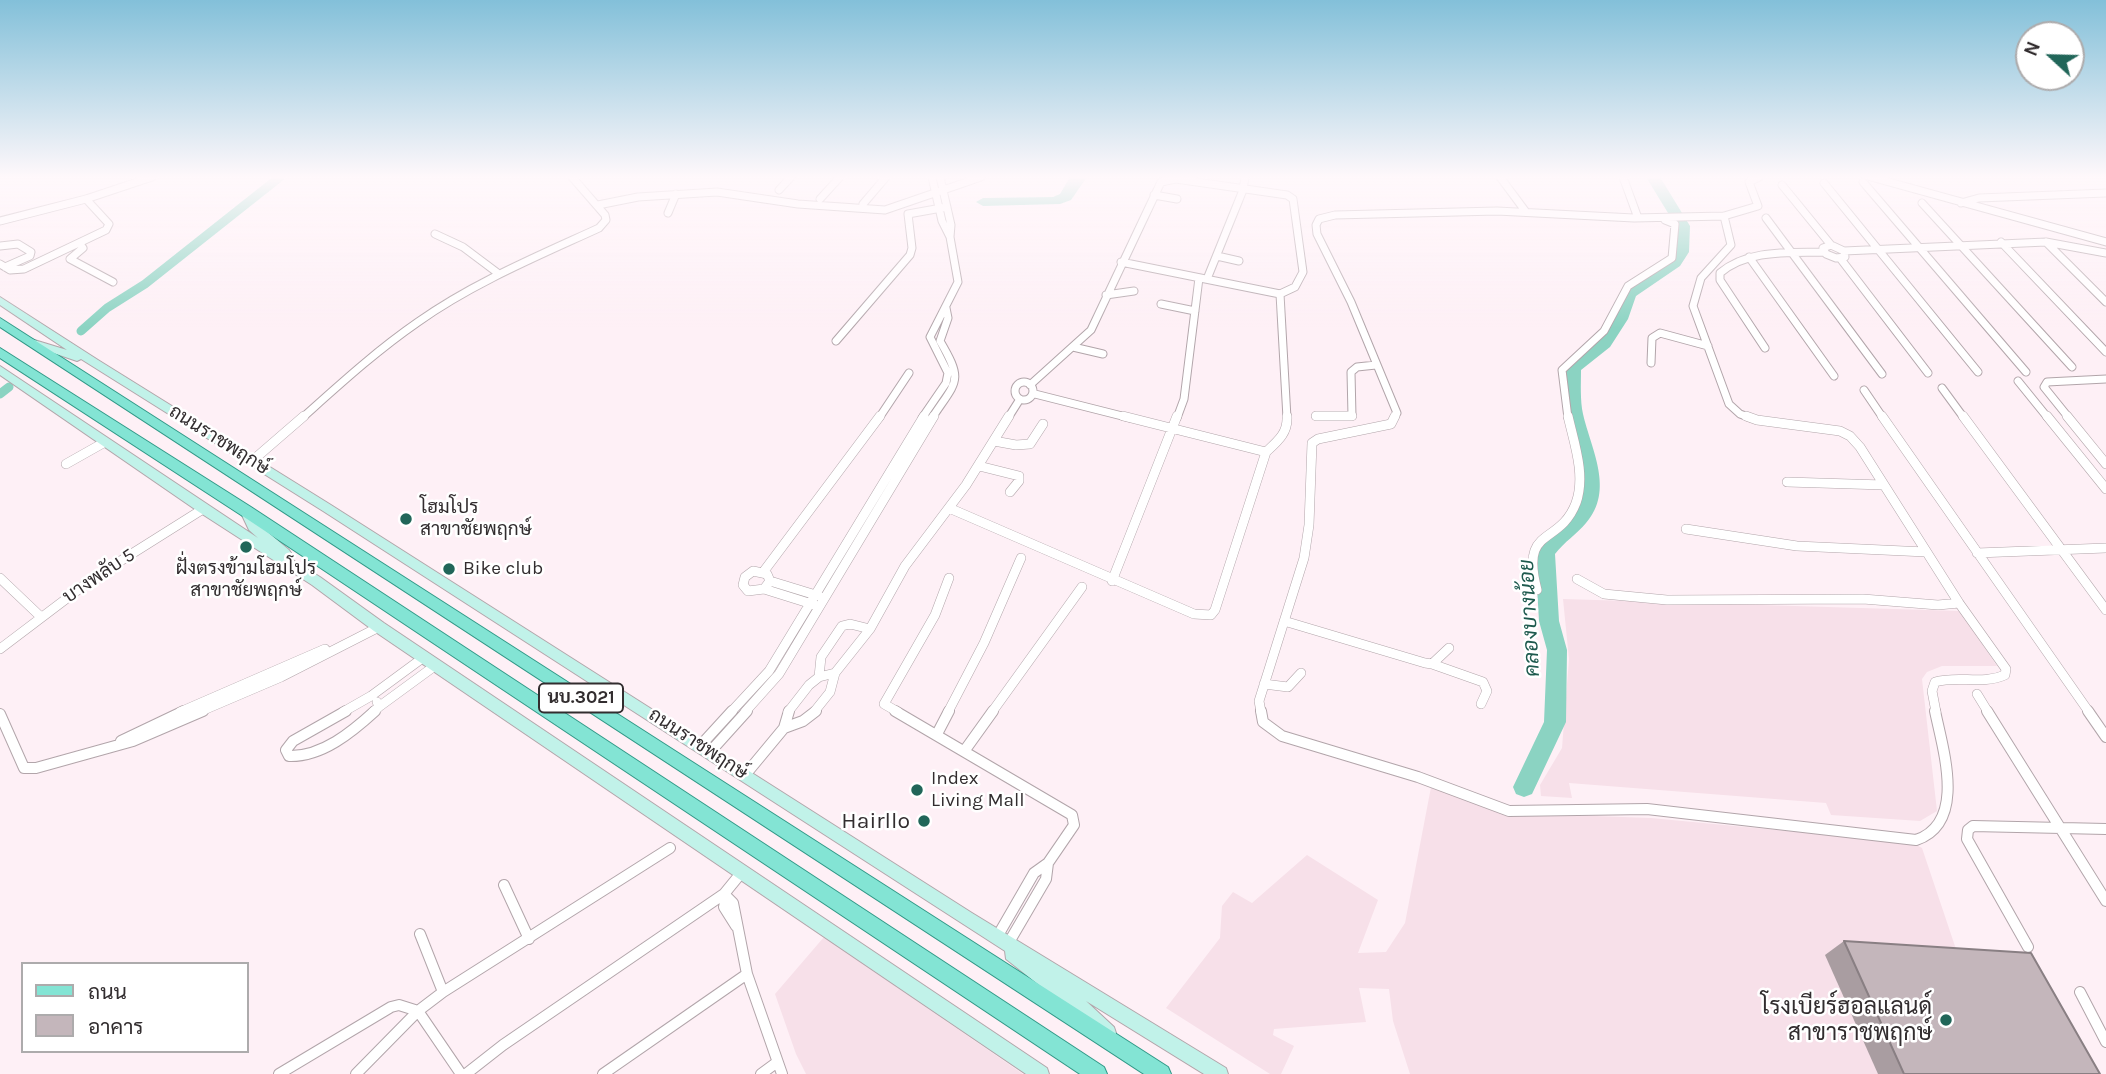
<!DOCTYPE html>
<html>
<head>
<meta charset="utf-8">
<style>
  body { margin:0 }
  #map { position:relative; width:2106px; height:1074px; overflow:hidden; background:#fef0f6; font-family:Karla,Sarabun,sans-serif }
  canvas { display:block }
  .legend { position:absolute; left:21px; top:962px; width:228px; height:91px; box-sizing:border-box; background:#fff; border:2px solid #adabac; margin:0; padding:9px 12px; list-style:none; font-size:21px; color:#322d2f }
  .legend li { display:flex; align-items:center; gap:14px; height:35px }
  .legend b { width:35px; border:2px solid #adabac }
  .north { position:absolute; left:2015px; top:21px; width:70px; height:70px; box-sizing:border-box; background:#fff; border:2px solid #adabac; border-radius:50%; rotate:292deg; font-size:19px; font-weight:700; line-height:28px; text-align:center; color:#322d2f }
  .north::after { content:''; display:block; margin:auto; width:24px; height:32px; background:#216659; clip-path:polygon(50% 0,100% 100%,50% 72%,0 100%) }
</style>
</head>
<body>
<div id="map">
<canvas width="2106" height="1074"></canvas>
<ul class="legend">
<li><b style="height:9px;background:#83e4d4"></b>ถนน</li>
<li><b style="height:19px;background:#c4b6bb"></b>อาคาร</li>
</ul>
<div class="north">N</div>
</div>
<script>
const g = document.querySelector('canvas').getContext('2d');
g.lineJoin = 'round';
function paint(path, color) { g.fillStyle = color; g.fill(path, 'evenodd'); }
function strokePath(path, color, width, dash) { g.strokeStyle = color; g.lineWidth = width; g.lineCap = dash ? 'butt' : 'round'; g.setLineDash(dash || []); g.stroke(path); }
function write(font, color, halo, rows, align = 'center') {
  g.font = font + ' Karla,Sarabun,sans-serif'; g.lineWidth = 5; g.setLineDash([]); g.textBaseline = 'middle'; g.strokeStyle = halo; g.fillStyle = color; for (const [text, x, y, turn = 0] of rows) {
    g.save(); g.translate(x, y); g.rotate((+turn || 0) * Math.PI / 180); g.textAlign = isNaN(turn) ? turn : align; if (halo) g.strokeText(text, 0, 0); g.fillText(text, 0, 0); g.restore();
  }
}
const built = new Path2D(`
  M1563,599l397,12 37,55h-55l-15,6 -5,7 15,132 -17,10 -89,-6 -5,-12 -257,-20 3,15 -31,-2 -1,-11 22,-37 7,-89z
  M1432,782l79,31 140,5 262,25 9,5 39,116 -83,110h-468l-17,-53 -4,-32 -30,-1 7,34 -92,7 -1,6 21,11 -13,28h-11l-104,-66 54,-70 2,-32 11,-14 19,11 55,-48 71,45 -20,53 28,-1 19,-29z
  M824,937l199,137h-217l-10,-20 -21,-60z`);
const canal = new Path2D(`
  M81,331l26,-23 38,-24 135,-107
  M0,394l9,-7`);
const river = new Path2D(`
  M1070,177h17l-16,23 -11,4 -77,2 -7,-4 7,-4 70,-1 7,-3z
  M1646,177h14l30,49 -1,26 -9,14 -44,30 -8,23 -18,28 -29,23c0,14 -1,30 2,44 8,35 32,76 3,109 -9,11 -22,19 -31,31l4,67 8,29 -1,72 -34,72 -8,3 -8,-3 -3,-7 31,-65 3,-72 -8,-29 -4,-69 16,-21 22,-18 7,-12 2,-27 -8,-37 -9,-24 -1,-45 34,-29 14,-20 11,-30 46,-29 4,-8 3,-26z`);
const minorFar2 = new Path2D(`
  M932,177l10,44 8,16
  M1500,177l26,35
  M1623,177l15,41
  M1871,177l235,65
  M1863,182l163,190
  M1824,183l154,189
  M1782,185l49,60
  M779,190l12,-13
  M1154,195l23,4
  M820,199l20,-22
  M1922,203l150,164
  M1961,203l18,-5 127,-5
  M863,204l23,-27
  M598,205l40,-8 79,-5 81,12 87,6 96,-33
  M668,213l8,-19
  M1724,216l7,29 -30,33 -8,28 36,98 11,10 11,4
  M1724,216l34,-10 -9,-24 10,-5
  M1766,218l116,156
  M0,221l86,-22 66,-22
  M435,234l28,13 36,27
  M2001,242l105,110
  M2046,242l60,60
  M80,244l3,4 -13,11 43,23
  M1831,245l13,6 1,6 -9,1 -10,-4 -3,-6z
  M0,246l18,-2 13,8 -1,4 -25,11
  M1844,251l202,-9 60,11
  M1217,256l22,5
  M1749,257l85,119
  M1840,258l88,115
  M1121,262l159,32
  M0,264l10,6 14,-1 82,-39 3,-6 -23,-25
  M1207,279l36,-89 2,-13
  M1106,295l28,-4
  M1161,304l34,7
  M836,341l74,-86 2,-7 -4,-34 39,-7
  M1073,347l30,7
  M1765,348l-45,-68v-7c28,-24 69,-20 104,-21
  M1651,363l1,-25 8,-5 48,13
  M2018,381l30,37
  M1015 391a9 9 0 1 1 18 0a9 9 0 1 1-18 0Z
  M1030,385l61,-55 70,-148 15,-3 111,16 6,4 10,73 -8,15 -15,7 7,124
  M1942,388l22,30
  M1864,390l19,28
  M1035,394l95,24
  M1316,416h36l-1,-44 6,-5 19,-2
  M302,418c37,-33 74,-67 116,-96 55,-39 120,-66 181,-94l7,-8 -1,-5 -33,-38
  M879,418l30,-45
  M922,418l24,-35 2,-10 -18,-36 28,-55 -8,-45 1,-12 -11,-48
  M932,418c25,-38 32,-36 8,-77l8,-23 -2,-10
  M1008,418l12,-19
  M1177,418l7,-19 15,-121
  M1394,418l3,-5 -46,-111 -34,-68 -1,-9 3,-6 16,-4 162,-4 137,7 90,-2
  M1568,418l-6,-48 42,-39 24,-45 44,-28 3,-34 -10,-4
  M2069,418l-25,-31 3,-5 59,-3`);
const minorFar1 = new Path2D(`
  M1123,416l143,36
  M1316,416h36
  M1746,416l11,4 83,11 10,5 10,11 99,156 47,66 -1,6c-23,10 -47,0 -70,7l-3,9 4,21
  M1882,416l207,296
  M1963,416l143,194
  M2047,416l59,73
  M2067,416l39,48
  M994,441l22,4 14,-1 13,-20
  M252,461l52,-45
  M66,464l39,-22
  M979,466l40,10v5l-9,11
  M1787,482l97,3
  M949,508l245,106 17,1 4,-5 51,-158c12,-11 22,-19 21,-36
  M1686,529l111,17 129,6
  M1977,553l129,-5
  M753,571l14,3 3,7 -6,8 -16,2 -5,-6 2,-8z
  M764,571l116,-155
  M0,578l41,39
  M1577,579l27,15 63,6 196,-1 75,6 21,-2
  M770,581l49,15
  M1112,581l65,-165
  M764,589l51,16
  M1537,590c-17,-65 22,-43 39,-87 10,-28 -2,-60 -8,-87
  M1284,621l141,42 7,1 17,-16
  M0,649l95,-72 108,-68
  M1432,664l51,18 4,9 -6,13
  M819,677l2,-20 21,-31 8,-2 20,5
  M1264,684l24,3 13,-14
  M1977,694l11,18
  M377,702l3,4 56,-41
  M180,712l145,-63
  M199,712l82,-35 98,-50
  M343,712l28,-16 53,-39
  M373,712l7,-6
  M731,712l38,-41 155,-255
  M745,712l34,-38 155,-258
  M788,712l21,-27 10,-8 16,-4 35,-44 35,-63 61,-81 43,-69
  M814,712l16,-20 5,-19
  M898,712l-14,-8 51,-89 14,-37
  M948,712l36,-69 37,-85
  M992,712l90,-125
  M1261,712l-2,-11 45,-143 5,-33 3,-82 6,-4 73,-15 4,-8`);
const minor = new Path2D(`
  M346,711l-53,30 -7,9 3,6c33,1 63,-24 86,-45
  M895,711l177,104 2,10 -26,38
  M1261,711l2,11 19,14 136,41 91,34 138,-2 269,31c51,-17 27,-90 19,-129
  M1987,711l119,190
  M2088,711l18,26
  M0,714l24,54h12l97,-27 70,-30
  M784,728l19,-7 13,-10
  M937,734l12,-23
  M121,741l63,-30
  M700,746l32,-35
  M965,750l28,-39
  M710,752l37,-41
  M745,775l39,-47 5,-17
  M504,885l25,54
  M724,894l9,9 14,71 35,100
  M726,898l-2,9 12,19
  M420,934l23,58
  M997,937l37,-64 14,-10 -2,16 -38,65
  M2028,947l-61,-108 1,-9 5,-4 133,3
  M2080,992l26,50
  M279,1074l112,-67 8,-2 19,6 43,63
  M356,1074l62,-63 25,-19 227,-144
  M466,1074l37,-29 221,-151 18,-22
  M603,1074l144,-100
  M761,1074l15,-11`);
const secondary = new Path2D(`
  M0,297l98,63 233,145 641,408 254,155 2,6h-24l-118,-73 28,26 2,6 -2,6 -6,2 -6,-2 -16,-17 -80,-63 -1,-8 -682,-440 -242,-152 -4,2 -50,-17 -1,-2 1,-2 4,-1 36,11 -67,-45z
  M0,366l258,172 -9,-8 -9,-19 2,-3h8l8,16 31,26 2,3 -3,4 32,20 64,46 663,445 2,6h-23l-652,-443 -62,-46 -113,-73 -199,-137z`);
const primary = new Path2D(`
  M0,318l1168,749 3,7h-27l-1144,-747z
  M0,348l251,159 853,560 3,7h-27l-839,-559 -241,-157z`);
const wall = new Path2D(`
  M1844,941l256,133h-222l-53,-119z`);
const building = new Path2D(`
  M1844,941l187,12 69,121h-196z`);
const markers = [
  [406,519,7,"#216659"],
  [246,547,7,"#216659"],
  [449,569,7,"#216659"],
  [917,790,7,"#216659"],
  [924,821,7,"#216659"],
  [1946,1020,7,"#216659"]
];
const shields = [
  [581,698,84]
];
const shieldNames = [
  ["นบ.3021",581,698]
];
const streetNames = [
  ["ถนนราชพฤกษ์",219,440,32],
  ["บางพลับ 5",99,576,-34],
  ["ถนนราชพฤกษ์",698,744,33]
];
const poiNames = [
  ["โฮมโปร",420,508],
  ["สาขาชัยพฤกษ์",420,530],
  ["ฝั่งตรงข้ามโฮมโปร",246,569,"center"],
  ["สาขาชัยพฤกษ์",246,591,"center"],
  ["Bike club",463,569],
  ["Index",931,779],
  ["Living Mall",931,801]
];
const waterNames = [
  ["คลองบางน้อย",1530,618,-93]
];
const nearPoinames = [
  ["Hairllo",910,821],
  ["โรงเบียร์ฮอลแลนด์",1932,1007],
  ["สาขาราชพฤกษ์",1932,1033]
];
paint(built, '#f7e0e9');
strokePath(canal, '#8bd3c2', 9);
paint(river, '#8bd3c2');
strokePath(minorFar2, '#b2a5aa', 9);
strokePath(minorFar1, '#b2a5aa', 10);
strokePath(minor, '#b2a5aa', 12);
strokePath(secondary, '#b2a5aa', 2);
strokePath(primary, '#319887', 2);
strokePath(minorFar2, '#fff', 7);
strokePath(minorFar1, '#fff', 9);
strokePath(minor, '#fff', 10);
paint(secondary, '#c1f2e9');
paint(primary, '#83e4d4');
paint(wall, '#a99da1');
paint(building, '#c4b6bb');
strokePath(building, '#897f83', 2);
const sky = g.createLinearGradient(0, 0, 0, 328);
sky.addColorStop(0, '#83c0d9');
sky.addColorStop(0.54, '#fff8fb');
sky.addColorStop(1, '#fff8fb00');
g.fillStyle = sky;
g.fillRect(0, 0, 2106, 328);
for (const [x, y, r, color] of markers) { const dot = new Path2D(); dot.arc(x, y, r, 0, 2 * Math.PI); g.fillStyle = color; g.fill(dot); strokePath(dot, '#fff', 2.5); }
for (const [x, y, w] of shields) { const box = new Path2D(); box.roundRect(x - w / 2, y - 14.5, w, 29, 5); g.fillStyle = '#fff'; g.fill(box); strokePath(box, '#322d2f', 2); }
write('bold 18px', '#322d2f', null, shieldNames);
write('19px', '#322d2f', '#fff', streetNames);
write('19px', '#322d2f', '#fff', poiNames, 'left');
write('italic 21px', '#1e5a4e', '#fff', waterNames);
write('23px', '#322d2f', '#fff', nearPoinames, 'right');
</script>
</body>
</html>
